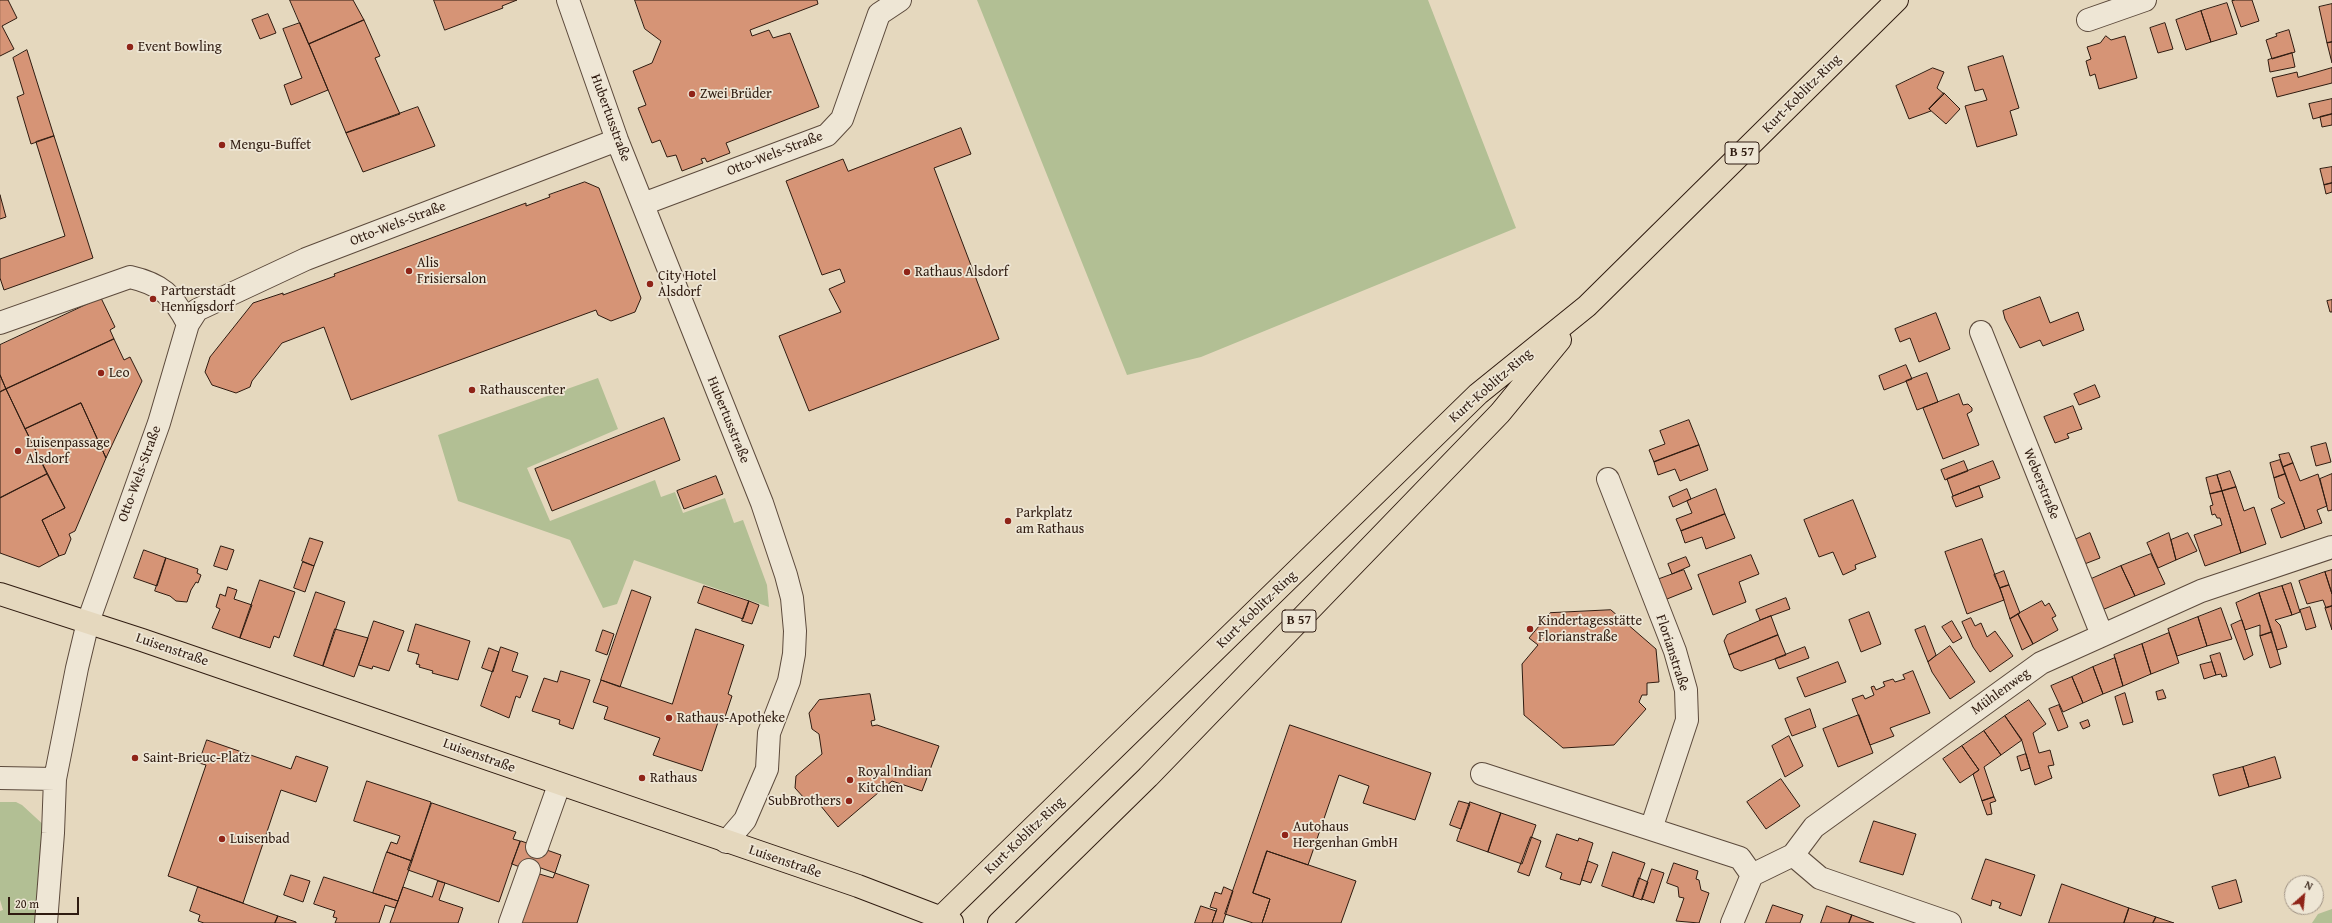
<!DOCTYPE html>
<html>
<head>
<meta charset="utf-8">
<style>
  body { margin:0 }
  #map { position:relative; width:2332px; height:923px; overflow:hidden; background:#e5d8be; font-family:"Gentium Book Plus",serif }
  canvas { display:block }
  .north { position:absolute; left:2284px; top:875px; width:40px; height:40px; box-sizing:border-box; background:#eee6d5; border:1px solid #a29586; border-radius:50%; rotate:27deg; font-size:11px; font-weight:700; line-height:16px; text-align:center; color:#2f1b10 }
  .north::after { content:''; display:block; margin:auto; width:14px; height:18px; background:#8f2418; clip-path:polygon(50% 0,100% 100%,50% 72%,0 100%) }
  .scale { position:absolute; left:8px; top:897px; width:71px; height:18px; box-sizing:border-box; border:2px solid #2f1b10; border-top:0; padding-left:5px; font-size:12px; line-height:14px; white-space:nowrap; color:#2f1b10; -webkit-text-stroke:3px #eee6d5; paint-order:stroke }
</style>
</head>
<body>
<div id="map">
<canvas width="2332" height="923"></canvas>
<div class="north">N</div>
<div class="scale">20 m</div>
</div>
<script>
const g = document.querySelector('canvas').getContext('2d');
g.lineJoin = 'round';
function paint(path, color) { g.fillStyle = color; g.fill(path, 'evenodd'); }
function strokePath(path, color, width, dash) { g.strokeStyle = color; g.lineWidth = width; g.lineCap = dash ? 'butt' : 'round'; g.setLineDash(dash || []); g.stroke(path); }
function write(font, color, halo, rows, align = 'center') {
  g.font = font + ' "Gentium Book Plus",serif'; g.lineWidth = 3.5; g.setLineDash([]); g.textBaseline = 'middle'; g.strokeStyle = halo; g.fillStyle = color; for (const [text, x, y, turn = 0] of rows) {
    g.save(); g.translate(x, y); g.rotate((+turn || 0) * Math.PI / 180); g.textAlign = isNaN(turn) ? turn : align; if (halo) g.strokeText(text, 0, 0); g.fillText(text, 0, 0); g.restore();
  }
}
const green = new Path2D(`
  M977,0h451l88,228 -315,129 -74,18z
  M598,378l20,51 -91,39 23,53 105,-41 6,17 14,-5 8,21 42,-15 9,25 9,-3 24,65 2,22 -135,-47 -17,44 -14,4 -33,-68 -112,-39 -20,-66z
  M0,802h16l6,3 25,23 -8,95h-39v-12l3,-1 -3,-10z
  M2332,909v14h-20l6,-9z`);
const building = new Path2D(`
  M0,0h8l9,18 -15,8 12,23 -14,7z
  M290,0h63l11,20 -55,24z
  M434,0h83l-15,6 1,2 -58,22z
  M635,0h182l1,4 -68,26 2,6 17,-6 4,8 17,-5 29,74 -93,36 4,10 -23,9 -2,-4 -4,1 2,4 -21,8 -6,-16 -9,2 -7,-17 -8,3 -14,-35 8,-3 -13,-34 19,-8 9,-22 -16,-12z
  M2236,0h16l7,21 -18,6 -9,-26z
  M2227,3l10,31 -26,8 -10,-31z
  M2332,4v38l-5,1 -8,-36z
  M2201,11l10,31 -25,8 -10,-30z
  M268,14l8,19 -16,6 -8,-19z
  M364,20l16,36 -5,2 25,56 -54,19 -37,-89z
  M300,23l28,67 -37,15 -7,-20 18,-7 -19,-49z
  M2165,23l8,26 -15,4 -8,-25z
  M2289,30l6,22 -23,7 -6,-19 11,-4 -1,-2z
  M2106,36l5,4 14,-4 12,42 -38,11 -4,-15 -5,2 -4,-15 5,-2 -4,-12 13,-4z
  M2332,42v21l-5,-20z
  M27,50l27,86 -23,8 -14,-47 7,-3 -11,-36z
  M2292,53l3,14 -25,5 -2,-12z
  M2003,56l16,52 -9,3 7,24 -40,12 -12,-41 22,-6 -4,-11 -8,2 -7,-24z
  M1933,68l11,4 -7,16 7,6 -15,15 2,2 -22,8 -13,-33z
  M2332,68v15l-55,14 -5,-19 25,-6 1,5z
  M1944,93l16,16 -14,15 -17,-15z
  M2332,99v15l-19,5 -4,-15z
  M418,107l17,39 -72,26 -17,-39z
  M2332,114v11l-10,2 -2,-10z
  M961,128l10,26 -37,14 65,171 -190,72 -30,-75 62,-24 -12,-23 16,-7 -5,-13 -18,6 -36,-94 57,-22 5,12z
  M54,136l39,122 -89,32 -4,-12v-19l65,-23 -29,-94z
  M2332,167v16l-8,2 -4,-16z
  M585,182l14,6 42,110 -6,14 -24,9 -13,-6 -2,-5 -245,90 -27,-73 -42,16 -30,38 -2,6 -14,6 -24,-8 -7,-13 5,-15 43,-54 30,-10v2l52,-19 -1,-2 192,-71v3l24,-9 -1,-2z
  M2332,183v9l-6,2 -2,-9z
  M0,195l6,22 -6,2z
  M2040,297l10,26 28,-11 6,18 -41,16 -3,-6 -20,8 -15,-29 -2,-8z
  M101,298l14,29 -5,3 4,9 -108,50 -6,-14v-30z
  M2332,300v12h-2l-3,-11z
  M1936,313l14,36 -31,13 -9,-24 -10,4 -5,-13z
  M114,339l10,21 6,-3 12,24 -36,77 -25,-55 -56,26 -19,-40z
  M1906,365l6,14 -28,11 -5,-14z
  M1927,373l11,29 -21,8 -11,-29z
  M0,375l6,14 -6,3z
  M2095,385l5,12 -21,8 -5,-11z
  M6,389l41,85 -47,24v-106z
  M1959,394l4,11 5,-1 4,4v3l-5,3 12,31 -36,14 -20,-51z
  M81,403l25,55 -31,73 -6,3 2,5 -6,15 -6,2 -17,-36 23,-12 -40,-79z
  M2073,406l9,23 -15,5 2,4 -14,5 -11,-26z
  M664,418l16,42 -128,51 -17,-42z
  M1689,420l10,25 -45,17 -5,-12 16,-6 -5,-13z
  M2326,443l5,19 -15,4 -5,-19z
  M1699,445l9,25 -28,11 -5,-12 -17,6 -4,-13z
  M2289,453l4,10 -10,4 -4,-12z
  M2280,460l5,14 -11,4 -4,-15z
  M1964,461l4,10 -23,9 -4,-10z
  M1993,461l7,17 -47,18 -6,-17z
  M2293,463l7,18 18,-7 9,32 -10,4 5,13 -17,6 -22,-62z
  M2230,471l6,16 -14,4 -5,-16z
  M47,474l18,34 -23,12 17,36 -20,11 -39,-14v-55z
  M2285,474l20,55 -24,9 -10,-29 14,-6 -6,-5 -5,-20z
  M2332,474v36l-4,1 -8,-32z
  M2217,475l5,16 -12,3 -4,-16z
  M716,476l7,18 -39,15 -7,-18z
  M1979,486l4,11 -27,10 -4,-10z
  M2236,487l8,24 10,-4 12,37 -25,9 -19,-62z
  M1687,489l4,10 -18,8 -4,-10z
  M1716,489l9,25 -44,17 -5,-12 16,-6 -5,-12z
  M2222,491l19,62 -36,13 -11,-31 28,-10 -2,-7h-3l-2,-4 -3,1 -2,-9 3,-1 -3,-11z
  M1853,500l23,57 -21,8 1,4 -13,6 -10,-23 -14,5 -15,-37z
  M1725,514l10,24 -29,11 -4,-12 -17,6 -4,-12z
  M2090,533l10,25 -18,7 -10,-24z
  M2169,533l7,27 -18,8 -11,-25z
  M2188,533l9,18 -21,9 -5,-20z
  M310,538l13,4 -9,24 -12,-5z
  M1982,539l22,61 -37,14 -22,-62z
  M221,546l13,4 -7,20 -13,-4z
  M144,550l22,8 -9,28 -23,-8z
  M2151,554l14,30 -30,12 -14,-30z
  M1751,555l8,19 -20,8 7,20 -33,13 -15,-40z
  M1686,557l4,9 -18,8 -4,-10z
  M166,558l32,11 -1,4 4,2 -3,8 -2,-1 -5,8 -4,12 -11,-1 -6,-5 -15,-5z
  M303,562l11,4 -9,26 -11,-4z
  M2121,566l14,30 -33,14 -13,-30z
  M1684,570l8,19 -30,12 -8,-20z
  M2332,570v24l-7,-22z
  M2004,571l5,14 -9,3 -6,-13z
  M2325,572l7,22v12l-6,2 -3,-8 -16,4 -8,-23z
  M260,580l35,12 -16,46 -5,-2 -4,12 -30,-10z
  M2291,583l9,29 -8,3 -10,-29z
  M2009,585l11,28 -10,6 -10,-31z
  M704,586l45,15 -6,18 -45,-16z
  M2282,586l10,29 -17,5 5,5 7,22 -10,3 -18,-57z
  M228,587l9,3 -3,9 18,6 -12,33 -28,-10 8,-19 -4,-2 4,-13 5,2z
  M632,590l19,7 -31,90 -19,-7z
  M316,592l29,10 -22,64 -29,-10z
  M2259,593l13,39 -12,4v-11l-15,5 -9,-27z
  M1786,598l4,11 -30,11 -4,-10z
  M749,601l10,4 -7,19 -10,-3z
  M2042,601l3,5 4,-3 7,13 -4,2 6,12 -25,14 -15,-30z
  M2332,606v24l-7,-22z
  M2310,607l6,20 -10,3 -6,-20z
  M2221,608l11,31 -25,7 -9,-29z
  M1611,610l45,39 3,33 -12,1v12h-5l-3,7 7,7 -32,36 -51,3 -39,-33 -2,-51 16,-19 -9,-7 21,-25z
  M1869,612l12,32 -20,8 -12,-32z
  M2018,614l15,30 -11,6 -12,-31z
  M1771,616l7,19 -49,20 -5,-14 3,-6z
  M2198,617l9,29 -30,10 -9,-27z
  M1971,618l4,8 6,-3 6,14 8,-6 18,25 -23,16 -17,-25 -11,-25z
  M2242,620l11,35 -9,5 -13,-35z
  M374,621l30,10 -15,40 -16,-5 -1,3 -13,-4z
  M1952,621l10,17 -9,5 -11,-16z
  M416,624l54,17 -12,39 -26,-7 1,-2 -14,-4 1,-2 -4,-1 3,-10 -11,-3z
  M1925,626l11,29 -8,7 -13,-32z
  M335,629l33,9 -14,39 -31,-11z
  M696,629l48,16 -16,49 4,2 -7,21 -5,-1 -18,55 -49,-16 7,-17 -56,-19 4,-12 -15,-5 8,-22 71,24z
  M603,630l11,4 -7,21 -11,-4z
  M2272,632l9,32 -11,4 -10,-32z
  M2169,633l10,30 -28,11 -9,-30z
  M1778,635l8,20 -45,16 -7,-3 -5,-13z
  M2142,644l9,30 -28,12 -9,-31z
  M1950,646l25,36 -25,17 -18,-27 -4,-10z
  M501,647l17,6 -6,18 16,5 -8,22 -4,-2 -7,22 -28,-12z
  M1805,647l4,11 -30,11 -4,-10z
  M489,648l10,4 -6,20 -11,-4z
  M2220,653l7,23 -5,1 -1,-3 -5,1 -6,-19z
  M2115,658l8,28 -20,8 -10,-27z
  M1838,662l8,20 -41,15 -8,-19z
  M2212,662l4,13 -12,4 -4,-14z
  M2093,667l10,27 -20,9 -11,-26z
  M561,671l29,9 -17,49 -14,-5 1,-4 -28,-9 12,-33 13,4z
  M1913,671l17,42 -40,15 4,8 -24,9 -18,-46 11,-4 2,4 9,-4 -3,-8 3,-1 2,4 9,-4 -2,-4 10,-3 2,3 10,-3 -2,-4z
  M2072,677l11,26 -20,9 -12,-26z
  M2163,690l3,8 -8,2 -2,-8z
  M2125,693l8,29 -10,3 -8,-28z
  M870,694l5,26 -4,1 1,5 5,-1 62,21 -17,45 -30,-10 -54,46 -22,-27 -11,-1 -10,-11 1,-12 26,-22 -3,-20 -7,-5 -3,-16 10,-13z
  M2029,700l17,24 -13,9 6,20 11,-3 4,15 -6,1 4,12 -17,7 -13,-44 -17,-25z
  M2059,705l9,22 -10,4 -9,-22z
  M1810,709l6,18 -24,9 -7,-17z
  M1859,715l14,38 -35,14 -15,-38z
  M2005,716l17,24 -21,15 -17,-24z
  M2088,720l2,6 -7,3 -3,-6z
  M1290,725l141,48 -16,47 -52,-17 6,-17 -30,-11 -31,90 -41,-14 -14,42 17,6 -8,24h-9l-28,-9z
  M1984,731l17,24 -17,12 10,30 -12,4 -9,-27 6,-4 -17,-24z
  M1789,736l14,30 -18,11 -13,-31z
  M207,740l84,29 5,-13 32,11 -12,35 -35,-12 -38,113 -75,-27 38,-111 -7,-2z
  M1962,746l17,24 -19,13 -17,-24z
  M2026,754l4,14 -9,3 -4,-14z
  M2275,757l6,21 -32,9 -6,-20z
  M2243,767l6,20 -30,9 -6,-21z
  M1781,779l19,27 -34,23 -19,-27z
  M367,781l64,21 -19,59 -25,-9 4,-10 6,2 3,-8 -46,-15z
  M1994,797l2,4 -6,2 2,11 -5,1 -5,-14z
  M1459,801l11,3 -9,25 -11,-4z
  M1470,802l31,11 -13,39 -31,-11z
  M432,803l84,29 -3,7 7,2 -21,61 -91,-32z
  M1501,813l35,12 -14,39 -34,-12z
  M1874,821l42,13 -13,41 -43,-13z
  M1557,834l21,7 1,-3 14,5 -13,42 -20,-6 2,-6 -16,-6z
  M1531,837l10,4 -12,35 -11,-4z
  M521,841l40,14 -6,18 -17,-6 -2,6 -24,-9z
  M1267,851l89,30 -15,42h-79l8,-24 -17,-6z
  M387,852l25,9 -14,40 -25,-8z
  M1613,852l32,11 -12,34 -31,-11z
  M1986,859l49,16 -14,41 -22,-8 2,-5 -9,-3 -1,6 -19,-7z
  M1588,861l10,4 -7,18 -9,-3z
  M1674,863l24,8 -2,8 3,1 2,10 8,3 -10,30 -23,-2 8,-23 -5,-1 -1,-10 -11,-4z
  M1652,869l12,4 -10,30 -12,-4z
  M536,873l17,5 2,-5 34,12 -12,38h-58z
  M291,875l19,6 -7,21 -19,-7z
  M324,877l74,24 -3,7 -10,-3 -6,18h-44l2,-5 -4,-1 2,-6 -21,-7z
  M1639,878l9,4 -6,18 -9,-3z
  M2236,880l6,22 -23,7 -7,-22z
  M438,881l7,2 -6,17 24,8 -5,15h-68l13,-36 29,10z
  M2062,884l67,24 -5,15h-75z
  M198,887l80,29 -3,7h-71l-6,-2 2,-6 -10,-4z
  M1224,887l9,4 -10,32h-11l5,-14 -7,-2 5,-15 6,2z
  M1773,905l30,10 -3,8h-34z
  M1201,906l15,5 -4,12h-17z
  M1827,906l25,9 -3,8h-28z
  M2129,908l27,9 -3,6h-29z
  M1852,915l22,8h-25z
  M278,916l18,6v1h-21z
  M2156,917l18,6h-21z`);
const minor = new Path2D(`
  M568,0l49,140 145,363 24,72 6,23 3,33 -1,23 -5,27 -20,52 -2,36 -22,51 -19,22
  M2088,20l57,-20
  M643,204l184,-69 15,-16 37,-105 21,-14
  M0,323l130,-46c31,7 43,18 58,47
  M1981,332l121,303
  M1608,479l67,172 11,39 1,30 -36,109
  M1482,774l258,84 12,17
  M0,778l55,1
  M537,847l22,-62
  M1793,855l27,23 130,45
  M46,923l7,-90 2,-54 22,-111 11,-46 71,-199 29,-99 9,-14 109,-51 311,-119
  M510,923l19,-53
  M1732,923l20,-48 41,-20 21,-28 227,-164 160,-72 131,-44`);
const major = new Path2D(`
  M0,594l142,46 716,246 94,36
  M935,923l543,-529 109,-88 310,-306
  M999,923l149,-146 352,-364 60,-73`);
const markers = [
  [130,47,4,"#8f2418"],
  [692,94,4,"#8f2418"],
  [222,145,4,"#8f2418"],
  [409,271,4,"#8f2418"],
  [907,272,4,"#8f2418"],
  [650,284,4,"#8f2418"],
  [153,299,4,"#8f2418"],
  [101,373,4,"#8f2418"],
  [472,390,4,"#8f2418"],
  [18,451,4,"#8f2418"],
  [1008,521,4,"#8f2418"],
  [1530,629,4,"#8f2418"],
  [669,718,4,"#8f2418"],
  [135,758,4,"#8f2418"],
  [642,778,4,"#8f2418"],
  [850,780,4,"#8f2418"],
  [849,801,4,"#8f2418"],
  [1285,835,4,"#8f2418"],
  [222,839,4,"#8f2418"]
];
const shields = [
  [1742,153,34],
  [1299,621,34]
];
const shieldNames = [
  ["B 57",1742,153],
  ["B 57",1299,621]
];
const poiNames = [
  ["Event Bowling",138,47],
  ["Zwei Brüder",700,94],
  ["Mengu-Buffet",230,145],
  ["Alis",417,263],
  ["Frisiersalon",417,279],
  ["Rathaus Alsdorf",915,272],
  ["City Hotel",658,276],
  ["Alsdorf",658,292],
  ["Partnerstadt",161,291],
  ["Hennigsdorf",161,307],
  ["Leo",109,373],
  ["Rathauscenter",480,390],
  ["Luisenpassage",26,443],
  ["Alsdorf",26,459],
  ["Parkplatz",1016,513],
  ["am Rathaus",1016,529],
  ["Kindertagesstätte",1538,621],
  ["Florianstraße",1538,637],
  ["Rathaus-Apotheke",677,718],
  ["Saint-Brieuc-Platz",143,758],
  ["Royal Indian",858,772],
  ["Kitchen",858,788],
  ["Rathaus",650,778],
  ["SubBrothers",841,801,"right"],
  ["Autohaus",1293,827],
  ["Hergenhan GmbH",1293,843],
  ["Luisenbad",230,839]
];
const streetNames = [
  ["Kurt-Koblitz-Ring",1802,94,-45],
  ["Hubertusstraße",610,118,70],
  ["Otto-Wels-Straße",775,154,-21],
  ["Otto-Wels-Straße",398,224,-21],
  ["Kurt-Koblitz-Ring",1491,386,-41],
  ["Hubertusstraße",728,420,68],
  ["Otto-Wels-Straße",140,474,-70],
  ["Weberstraße",2041,484,68],
  ["Kurt-Koblitz-Ring",1257,610,-44],
  ["Luisenstraße",172,650,19],
  ["Florianstraße",1672,653,72],
  ["Mühlenweg",2001,692,-36],
  ["Luisenstraße",479,756,20],
  ["Kurt-Koblitz-Ring",1025,836,-44],
  ["Luisenstraße",785,862,19]
];
paint(green, '#b2bf94');
paint(building, '#d69476');
strokePath(building, '#2f1b10', 1);
strokePath(minor, '#5c4a3c', 24);
strokePath(major, '#2f1b10', 24);
strokePath(minor, '#eee6d5', 22);
strokePath(major, '#e5d8be', 22);
for (const [x, y, r, color] of markers) { const dot = new Path2D(); dot.arc(x, y, r, 0, 2 * Math.PI); g.fillStyle = color; g.fill(dot); strokePath(dot, '#eee6d5', 1.5); }
for (const [x, y, w] of shields) { const box = new Path2D(); box.roundRect(x - w / 2, y - 11, w, 22, 3); g.fillStyle = '#eee6d5'; g.fill(box); strokePath(box, '#2f1b10', 1); }
write('bold 13px', '#2f1b10', null, shieldNames);
write('14px', '#2f1b10', '#eee6d5', poiNames, 'left');
write('14px', '#2f1b10', '#eee6d5', streetNames);
</script>
</body>
</html>
